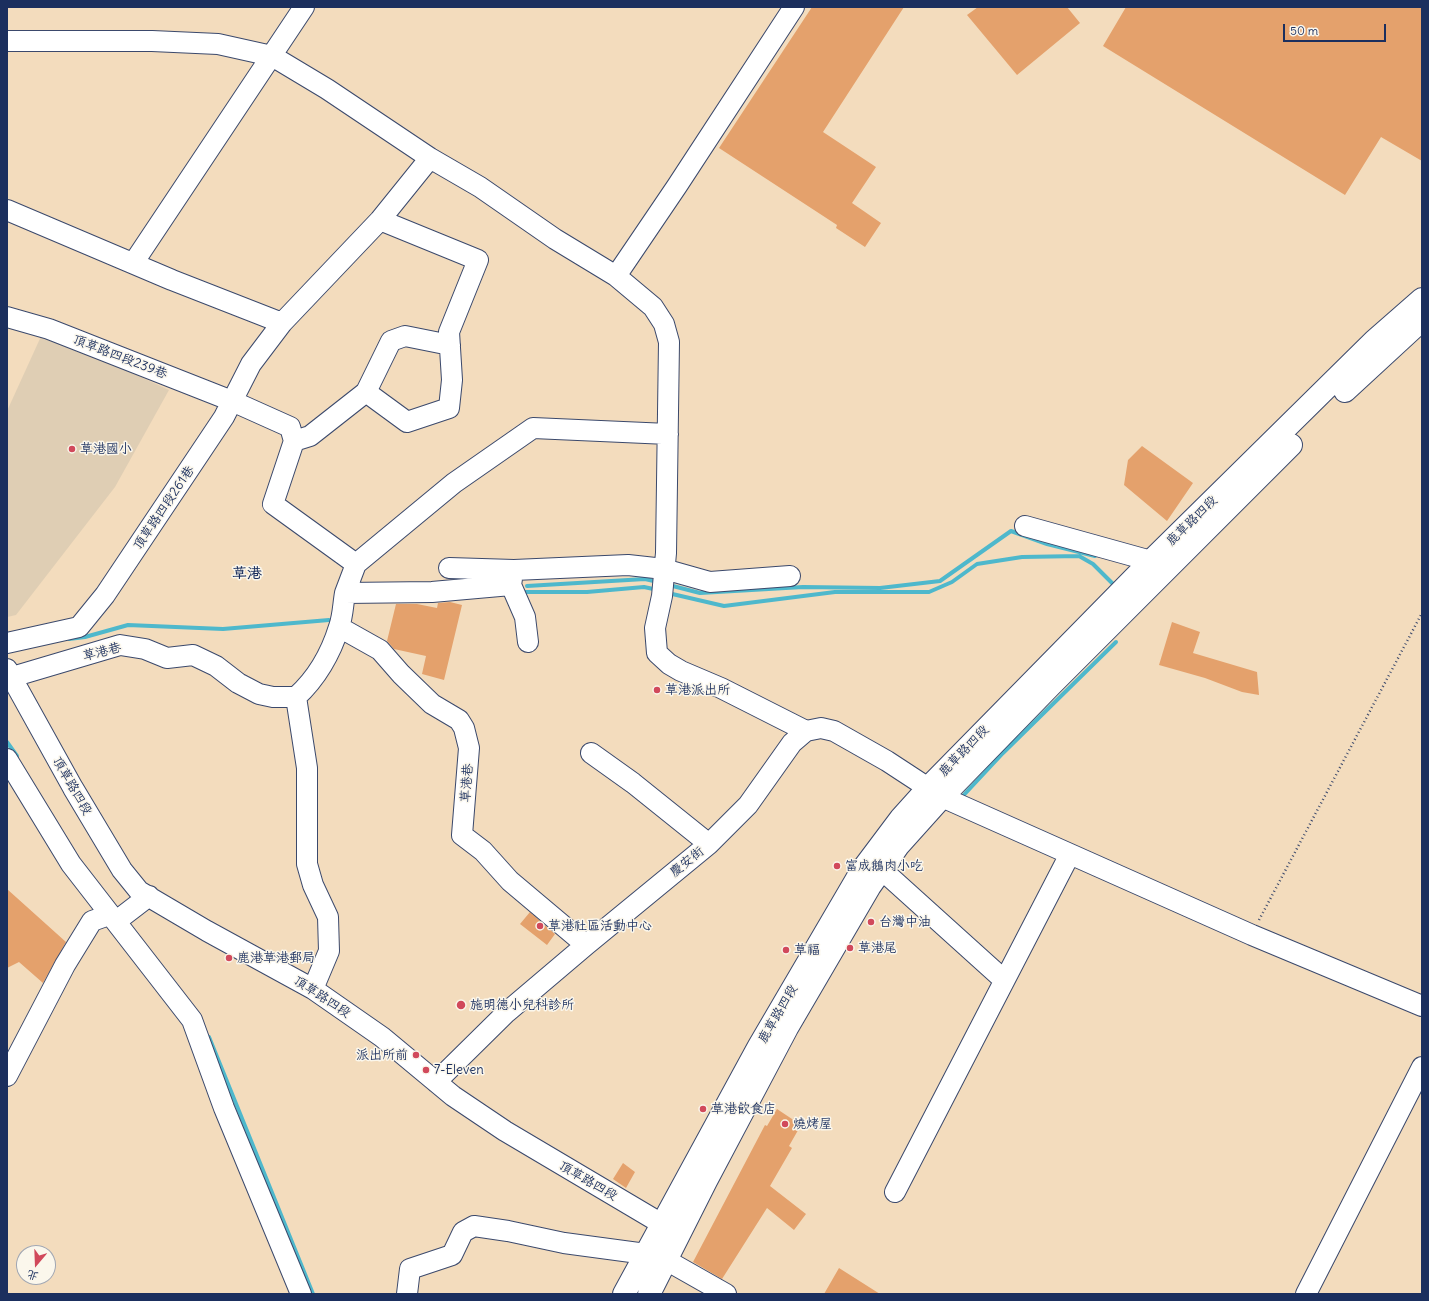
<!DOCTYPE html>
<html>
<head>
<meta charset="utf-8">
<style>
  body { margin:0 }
  #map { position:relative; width:1429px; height:1301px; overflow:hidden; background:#f3dcbd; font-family:Delius,"LXGW WenKai TC",sans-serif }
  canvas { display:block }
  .frame { position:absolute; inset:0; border:8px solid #1b2f5e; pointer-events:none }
  .north { position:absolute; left:16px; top:1245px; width:40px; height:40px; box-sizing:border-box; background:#fbf7ec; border:1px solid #a1a7b3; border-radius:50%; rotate:199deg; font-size:11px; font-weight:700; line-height:16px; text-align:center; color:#1b2f5e }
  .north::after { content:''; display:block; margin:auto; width:14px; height:18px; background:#d1495b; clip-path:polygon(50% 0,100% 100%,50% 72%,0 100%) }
  .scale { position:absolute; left:1283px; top:24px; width:103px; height:18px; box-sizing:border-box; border:2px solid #1b2f5e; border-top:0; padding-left:5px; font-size:12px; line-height:14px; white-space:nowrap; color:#1b2f5e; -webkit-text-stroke:3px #fbf7ec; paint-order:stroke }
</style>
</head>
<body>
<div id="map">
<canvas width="1429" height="1301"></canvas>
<div class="frame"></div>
<div class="north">北</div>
<div class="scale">50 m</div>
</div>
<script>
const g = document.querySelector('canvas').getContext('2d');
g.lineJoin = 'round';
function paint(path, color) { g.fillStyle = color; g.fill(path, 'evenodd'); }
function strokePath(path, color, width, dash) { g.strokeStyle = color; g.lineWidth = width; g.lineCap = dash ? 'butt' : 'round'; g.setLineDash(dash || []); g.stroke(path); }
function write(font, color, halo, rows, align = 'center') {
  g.font = font + ' Delius,"LXGW WenKai TC",sans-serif'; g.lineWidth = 3; g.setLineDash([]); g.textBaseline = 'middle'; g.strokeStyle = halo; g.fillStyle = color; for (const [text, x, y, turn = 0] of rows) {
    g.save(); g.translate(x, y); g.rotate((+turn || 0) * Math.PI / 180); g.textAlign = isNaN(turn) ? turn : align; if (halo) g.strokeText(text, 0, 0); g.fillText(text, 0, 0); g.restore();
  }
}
const built = new Path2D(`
  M43,332l126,58 -54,97 -99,128 -9,2v-206z`);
const stream = new Path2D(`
  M669,585l31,8 103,-6 77,1 60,-7 71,-50 36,13 48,12
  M527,586l118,-7 13,3
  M521,592h66l57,-5 14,3
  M668,593l56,13 111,-14h94l23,-10 25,-18 45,-7 57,-1 14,8 20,20
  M69,639l16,-2 43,-12 95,4 106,-9
  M7,742l10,14
  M961,798l42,-45 113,-111
  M209,1037l104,257`);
const building = new Path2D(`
  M812,7h92l-81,125 53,35 -24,36 29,20 -16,24 -29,-19 1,-3 -118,-77z
  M978,7h89l13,16 -63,52 -50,-60z
  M1126,7h296v154l-41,-24 -36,58 -242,-149z
  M1142,446l51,37 -26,38 -43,-36 4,-25z
  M450,602l12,3 -18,75 -22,-6 4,-18 -32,-7 -7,-8 9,-37h21l20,4 1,-5z
  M1172,622l28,10 -7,21 64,19 2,23 -17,-3 -37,-14 -46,-13z
  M7,889l59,53 -23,41 -24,-21 -12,6z
  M530,912l25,22 -8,11 -27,-21z
  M777,1109l24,16 -12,21 3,2 -22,38 36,28 -12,16 -27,-22 -45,71 -29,-17 72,-137 2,1z
  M623,1163l12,9 -9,16 -13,-9z
  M839,1268l41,26h-56z`);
const path = new Path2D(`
  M1259,920l163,-307`);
const minor = new Path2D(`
  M7,41h145l66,3 54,12 55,33 103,69 50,29 75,52 61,37 37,31 11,17 5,18 -3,211 -4,43 -7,32 2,25 12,11 12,7 40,17 85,43
  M7,210l165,70 110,43 98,-103 50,-62
  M134,262l170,-255
  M616,276l61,-90 117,-179
  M7,317l42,12 183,72 58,26 4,14 -21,63 83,60
  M366,392l25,-51 14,-5 45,9
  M294,441l16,-5 56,-44 41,30 42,-14 3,-28 -3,-48 29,-72 -98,-40
  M1025,526l126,35
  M449,568l65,2 114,-5 36,4 46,13 80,-6
  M513,572l-2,13 14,32 3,25
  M345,593l11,-29 98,-81 79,-55 135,6
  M339,627l41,23 21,24 31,30 27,16 5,8 5,20 -7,87 21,16 27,30 76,64
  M7,643l72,-16 26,-32 119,-178 27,-53 31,-41
  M7,669l66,119 49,82 17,21 68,40 106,58 69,48 71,59 52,35 157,93 2,16
  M12,677l108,-32 25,4 22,9 26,-3 23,11 22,17 21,11 14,3h23c20,-18 35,-44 43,-70 4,-11 4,-23 6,-34l87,-1 79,-7
  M296,697l11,71v96l6,21 15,32 1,34 -16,38
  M591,753l42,30 76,61
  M7,759l64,105 121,156 32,88 77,186
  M881,869l123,111
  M7,1076l58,-111 27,-44 17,-6 10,4 30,-23
  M436,1082l71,-70 79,-67 123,-101 39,-39 44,-62 14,-12 15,-3 13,3 53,30 55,36 310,138 170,71
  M895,1192l175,-338
  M407,1294l3,-25 42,-14 11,-23 11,-6 34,5 56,12 82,11 20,6 60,34
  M1306,1294l116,-227`);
const major = new Path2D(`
  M1345,391l77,-71
  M624,1294l135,-248 103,-176 39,-52 27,-30 223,-227 223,-220 48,-42
  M649,1294l57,-113 81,-153 83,-142 28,-40 44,-49 108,-111 241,-241`);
const markers = [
  [72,449,4,"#d1495b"],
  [657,690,4,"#d1495b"],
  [837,866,4,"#d1495b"],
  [871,922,4,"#d1495b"],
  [540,926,4,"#d1495b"],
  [850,948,4,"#d1495b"],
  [786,950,4,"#d1495b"],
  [229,958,4,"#d1495b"],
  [461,1005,5,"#d1495b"],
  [416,1055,4,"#d1495b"],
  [426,1070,4,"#d1495b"],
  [703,1109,4,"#d1495b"],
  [785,1124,4,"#d1495b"]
];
const streetNames = [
  ["頂草路四段239巷",120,357,21],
  ["頂草路四段261巷",164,508,-56],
  ["鹿草路四段",1192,521,-44],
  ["草港巷",102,652,-14],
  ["鹿草路四段",964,751,-46],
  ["草港巷",467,783,-86],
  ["頂草路四段",72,786,60],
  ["慶安街",687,862,-39],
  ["頂草路四段",322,997,33],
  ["鹿草路四段",778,1014,-60],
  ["頂草路四段",588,1181,30]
];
const poiNames = [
  ["草港國小",80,449],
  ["草港派出所",665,690],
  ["富成鵝肉小吃",845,866],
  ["台灣中油",879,922],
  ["草港社區活動中心",548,926],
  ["草港尾",858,948],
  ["草福",794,950],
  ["鹿港草港郵局",237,958],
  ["施明德小兒科診所",470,1005],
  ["派出所前",408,1055,"right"],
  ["7-Eleven",434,1070],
  ["草港飲食店",711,1109],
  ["燒烤屋",793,1124]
];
const quarterNames = [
  ["草港",247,574]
];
paint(built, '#dfceb4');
strokePath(stream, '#4eb8cc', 4);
paint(building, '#e4a16c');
strokePath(minor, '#3b496c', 22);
strokePath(major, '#3b496c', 24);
strokePath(path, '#3b496c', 2.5, [1, 3]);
strokePath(minor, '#fff', 20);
strokePath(major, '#fff', 22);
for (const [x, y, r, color] of markers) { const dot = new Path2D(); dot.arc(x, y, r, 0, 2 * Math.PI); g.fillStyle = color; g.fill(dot); strokePath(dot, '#fbf7ec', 1.5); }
write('13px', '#1b2f5e', '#fbf7ec', streetNames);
write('13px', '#1b2f5e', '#fbf7ec', poiNames, 'left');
write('bold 15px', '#1b2f5e', '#fbf7ec', quarterNames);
</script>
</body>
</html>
